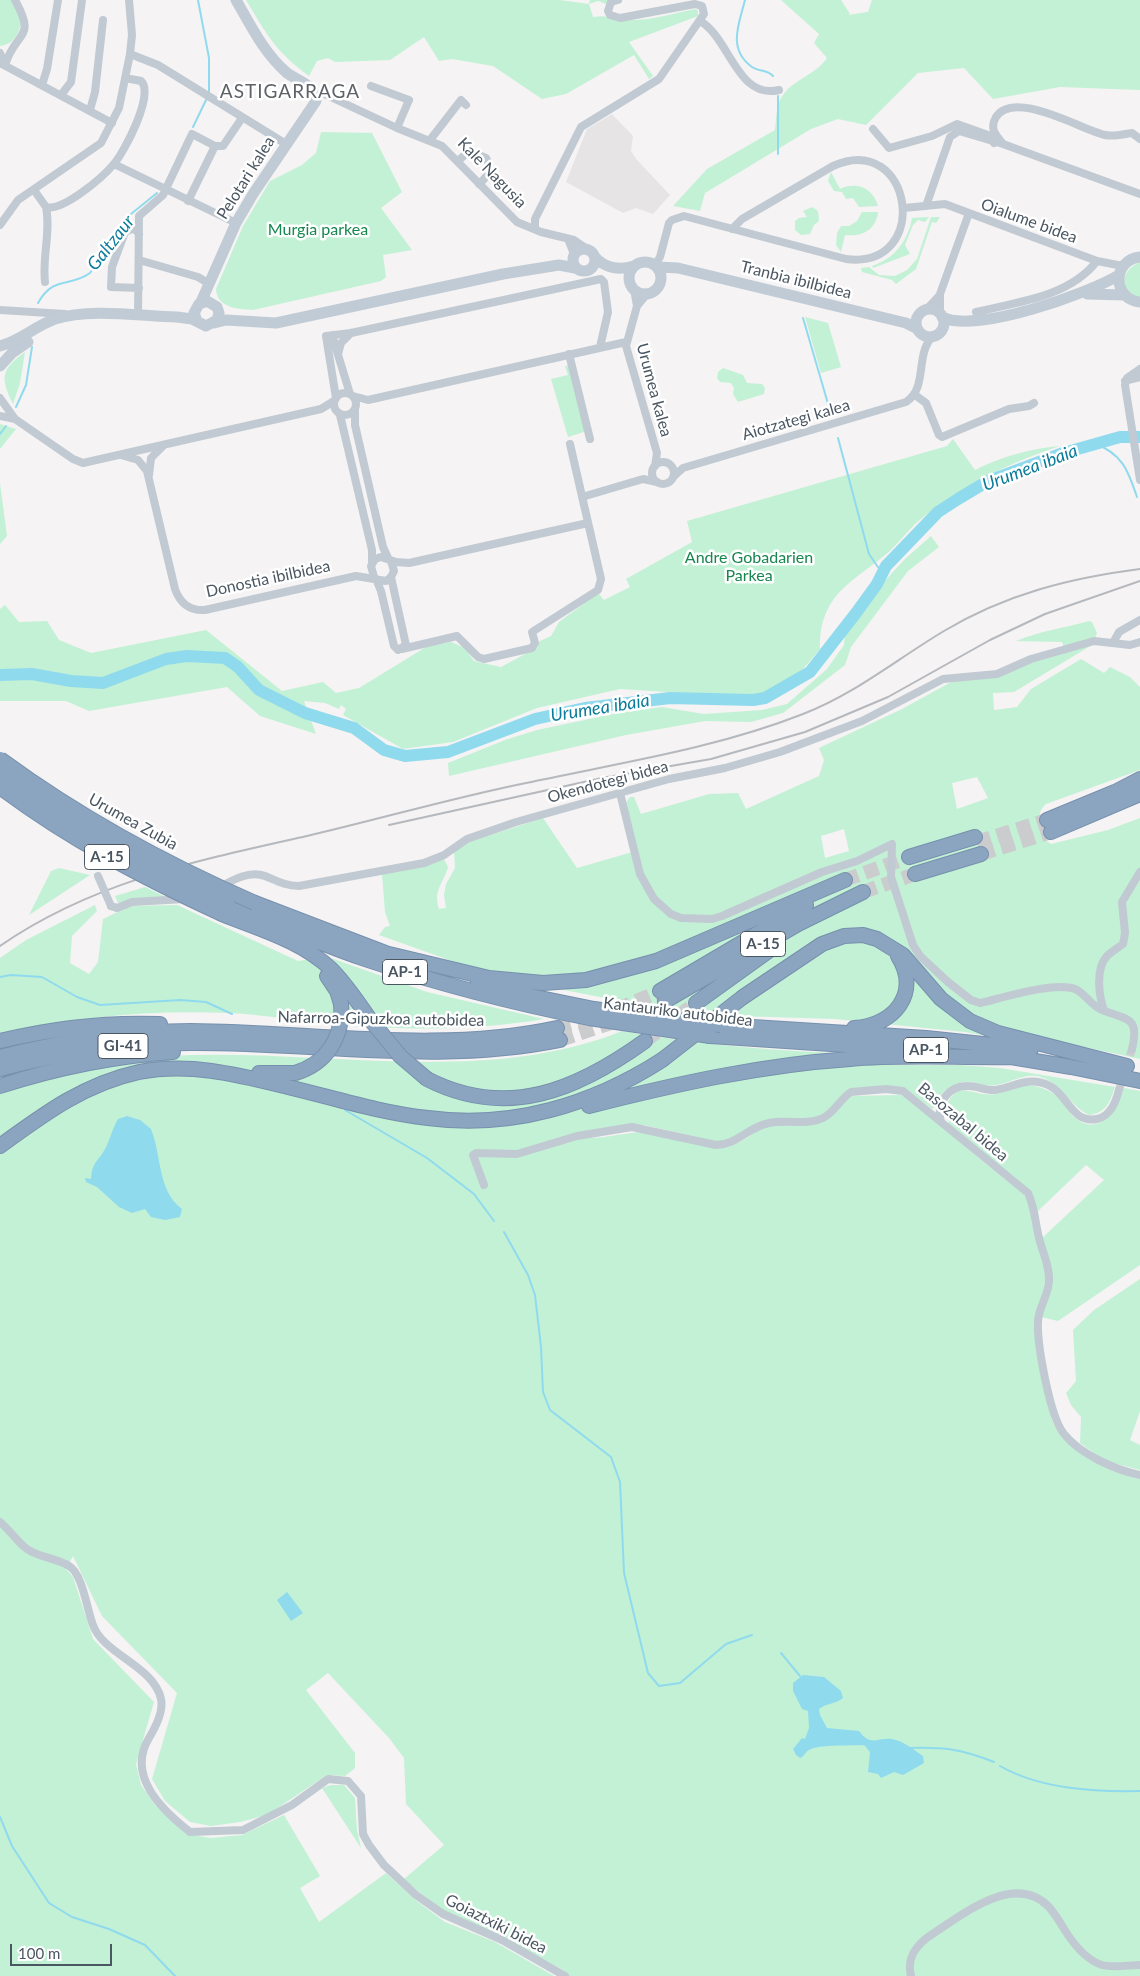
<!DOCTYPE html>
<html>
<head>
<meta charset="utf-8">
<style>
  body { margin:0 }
  #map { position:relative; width:1140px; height:1976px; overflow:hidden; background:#f5f3f3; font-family:Lato,sans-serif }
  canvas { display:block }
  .scale { position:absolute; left:10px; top:1944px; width:102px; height:22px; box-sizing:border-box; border:2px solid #4a5661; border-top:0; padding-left:6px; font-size:15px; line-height:18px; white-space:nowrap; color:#4a5661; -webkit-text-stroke:4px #fff; paint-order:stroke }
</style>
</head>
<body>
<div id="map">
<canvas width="1140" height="1976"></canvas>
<div class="scale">100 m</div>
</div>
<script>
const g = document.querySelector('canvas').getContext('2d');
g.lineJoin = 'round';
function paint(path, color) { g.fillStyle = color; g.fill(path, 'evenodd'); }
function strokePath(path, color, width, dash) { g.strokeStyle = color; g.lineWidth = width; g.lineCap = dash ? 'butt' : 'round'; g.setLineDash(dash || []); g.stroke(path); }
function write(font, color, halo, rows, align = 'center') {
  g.font = font + ' Lato,sans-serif'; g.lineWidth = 5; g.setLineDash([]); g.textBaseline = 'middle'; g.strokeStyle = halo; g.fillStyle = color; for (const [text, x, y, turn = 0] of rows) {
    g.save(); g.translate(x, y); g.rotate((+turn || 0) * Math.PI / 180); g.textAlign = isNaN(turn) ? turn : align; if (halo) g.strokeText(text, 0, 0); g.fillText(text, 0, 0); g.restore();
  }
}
const education = new Path2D(`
  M612,114l21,22 -2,15 6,9 33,35 -17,19 -17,-6 -13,5 -57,-31 21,-53z`);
const green = new Path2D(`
  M0,0h13l9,19c-3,14 -7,25 -22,27z
  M246,0h314l29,4 1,-4h20l-4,4 -8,-3 -9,3 4,13c15,-3 22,3 35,3 22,1 46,-7 68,-11l2,2v5l-69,26 24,34 -4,3 -15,-24 -68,39 -24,5 -49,-33 -41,-7 -13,2 -15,-24 -34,23 -55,2 -7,-4 -11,3 -8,15c-34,-25 -42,-41 -63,-76z
  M781,0h60l9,14 -2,1 20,-3 4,-12h268v90l-80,-3 -67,12 -29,-31 -46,5 -52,52 -28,-6 -27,10 -106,64 -5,18 -27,-5 34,-37 68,-39c1,-8 1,-17 3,-24 7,-26 36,-28 49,-48l-13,-15 5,-9z
  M321,132l51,1 30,59 -21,16 31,42 -29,5 3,22 -5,4 -128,29c-15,-1 -36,-2 -37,-21l27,-63 27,-45 32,-16 14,-12z
  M831,172l9,17c17,-8 33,-1 38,17l-19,1 -6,-9 -7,1 -4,-7 -8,-1 -6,-10z
  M812,207l6,4 1,10 -5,4 -4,9 -9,1 -6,-5v-9l4,-3 8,-1 -4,-6z
  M862,212h16c-2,18 -16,25 -33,23l-4,17 -5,-7 1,-12 4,-7h8l8,-5z
  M929,217l-4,5 -7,-2 -5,5 -8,20 5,9 -37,14 -1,-2c22,-7 36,-25 40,-48z
  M931,217h9l-4,6 -4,-1 -16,47 -20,15 -4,-4 -30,-8 -1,-4 8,-1 10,8 16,1 12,-6 10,-11z
  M1140,262v35c-23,-6 -19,-27 0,-35z
  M805,317l23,6 13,44 -20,6z
  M25,352l-5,31 -7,21c-13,-26 -12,-35 12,-52z
  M571,365l19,65 -22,7 -17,-58 17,-4 -3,-9z
  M723,368l20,7 4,8 15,1 3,4 -1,6 -26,8 -5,-8 1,-6 -3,-5 -11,-1 -3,-4 1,-6z
  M0,424l16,5 -16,20z
  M953,439l22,31c28,-14 54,-21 85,-24 -52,17 -104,42 -146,79 -8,8 -15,17 -23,25 -37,32 -72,43 -71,99l-17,20 -38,26 -19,2 -126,-8 -83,19 -84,34 -50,7 -60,-34 3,-6 -5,-4 -2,4 -14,-6 -21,-2 12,33 -56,-18 -33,-29 -138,24 -23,-10h-66v-92l5,-4 14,17 28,-1 12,19 32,13 115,-23 76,61 41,-9 13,11 23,-5 67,-41 25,-5 14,6 9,13 27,6 37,-20v-5l13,-6 8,-14 39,-29 6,7 26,-13 -4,-8 66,-37 -5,-21 260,-75z
  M0,483l7,53 -7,8z
  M931,536l8,11 -31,24 -57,76 -6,18 -62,48 -32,9 -46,-1 -79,14 -177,41 -1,-13 57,-23 32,-10 81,-17 44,-6 42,7 58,-4 25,-6 40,-35 17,-24 1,-14 35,-45 25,-27z
  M1089,621l3,1 5,11 -5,12 -78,47 -21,1 1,17 23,-3 14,-18 50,-30 23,14 6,-6 20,10 10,10v83l-94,34c-12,11 -5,22 -1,36l6,4 57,-14 32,-12v241l-116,-25 -31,3 -28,-5 -130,-13 -128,-4 -36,-4 -122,-24 -86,-22 -84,-30 6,-8 5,-1 -5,-14 -3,-38 62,-15 4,8c-5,18 -15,22 -9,42l7,-1 -2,-13 2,-11 9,-16 -1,-17 15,-9 74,-24 34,50 59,-17 -11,-47 5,-7h4l7,17 68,-20 29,-1 8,16 73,-33 5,-16 -5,-12 83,-39 51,-28 29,-2 83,-28 -3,-9 -46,-1c24,-10 48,-13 73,-20zM977,777l11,21 -31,11 -5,-26zM844,829l5,22 -24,7 -4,-22z
  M59,868l31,7 -61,40 22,-44z
  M145,887l21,10 -48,6 -3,-7z
  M95,905l2,6 -25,25 -2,27 19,11 9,-12 5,-43 27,-13 47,-1 121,56 30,-4 99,35 117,27c-64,11 -129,11 -193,7 -41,-3 -81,-11 -121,-13 -80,-3 -152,3 -230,22v-77l26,-18z
  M622,1031c80,14 161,21 242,23l4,11h92l40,3 115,19c-5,15 -9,26 -26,28 -19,-9 -27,-31 -48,-38 -15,-5 -31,6 -45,8 -9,2 -15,-1 -23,-3 -17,-2 -35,9 -38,25l-3,2 -26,-20 -55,2 -37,32 37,-27 50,-1 8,3 72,62 43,34 5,11 6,34 10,28 1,11 -11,45 6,53 12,47 8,14 52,34 27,8v497h-578l3,-5 -77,-41 -45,-18 -39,-33 40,-34 -38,-41 -2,-46 -15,-20 -61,-65 -22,17 49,63v15l-10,8 -18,-1 -60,40 -27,7 -29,4 -21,-4 -25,-21 -13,-22 25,-86 -75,-77 -29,-60 -7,13 7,8 20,62 61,63 -18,62 5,21 14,20 31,29 25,4 31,-3 42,-20 36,61 -20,12 19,34 67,-49 32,29 27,20 50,20 59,34h-554v-882c40,-15 82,-28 124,-34 161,-21 344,33 498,-29zM644,1125l75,17 32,-7c-35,27 -63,-1 -101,-3 -20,-1 -42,6 -62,6v-5z
  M1022,1085c14,0 29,4 39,15 5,6 8,13 14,18 26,20 42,-10 49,-30l16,3v174l-82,56 -17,-4 8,-25 -8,-53 63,-59 -18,-15 -49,47 -3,-15 -84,-70 -5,-18c12,-33 28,-11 51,-15 8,-2 17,-7 26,-9z
  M1140,1279v132l-10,29 10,5v25l-35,-9 -25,-18 1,-26 -10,-12 -5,-12 10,-12 -3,-51 21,-20z
  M331,1785h13l11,13 2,32 4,18 -39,-60z`);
const water = new Path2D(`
  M127,1116l13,4 11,9c11,27 6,61 31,80l-2,8 -15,3 -14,-3 -6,-8 -13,4 -13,-6 -22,-20 -11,-5 -1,-4 6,1c1,-17 7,-17 14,-30 5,-9 7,-20 13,-30z
  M287,1592l16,21 -12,8 -14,-21z
  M803,1675l21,2 17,14 2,7c-7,6 -16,5 -24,11l1,6 7,13 32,3c14,19 21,2 40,10 8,3 16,10 24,15l1,7 -21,12 -9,-3 -13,6 -3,-4 -10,-2 2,-20 -6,-7c-13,1 -45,-1 -55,5 -4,2 -4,6 -9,8l-4,-3 -3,-6 9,-11 3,1 4,-11 -1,-17 -6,-2 -9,-18v-8z`);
const stream = new Path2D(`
  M198,0l11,58v36
  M745,0c-6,24 -18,49 7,67 7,5 15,2 21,9
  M778,96v58
  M193,127l14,-29
  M38,303c16,-28 31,-15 52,-30l36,-55 31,-25
  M803,318l28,96
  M16,407l10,-22 6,-38
  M0,434l6,-8
  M838,438l31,116 13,19
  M1093,443c29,10 35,27 44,54
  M0,977l11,-2 31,2 35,20 23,8 80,-5 26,2 26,12
  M345,1110l82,48 47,36 20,27
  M504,1232l24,43 7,20 6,52 2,45 7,18 61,47 9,25 4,91 24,100 11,13 21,-3 46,-39 26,-9
  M781,1653l19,23
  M909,1748c36,-1 52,1 85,14
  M1000,1766c40,23 94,26 140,25
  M0,1817l12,29 37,57 23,14 37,12 36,16 30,31`);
const river = new Path2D(`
  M0,675l32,-1 39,7 32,2 63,-24 21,-3 38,2 13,9 21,23 46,23 49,15 30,22 21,6 43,-4 87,-33 50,-11 85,-10 83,2 12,-2 45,-26 46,-59 21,-29 9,-18 52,-54 20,-13 30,-18 72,-27 60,-17h20`);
const streetTunnel = new Path2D(`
  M1119,1090l13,-41`);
const highwayTunnel = new Path2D(`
  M977,842l70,-22
  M981,854l70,-22
  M845,880l64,-23
  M863,892l52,-18
  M557,1028l49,-14 54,-23
  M560,1040l78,-26 27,-13
  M645,1041l51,-38`);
const street = new Path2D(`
  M700,21c30,17 37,79 79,69
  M0,53l5,12
  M130,54l28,11 128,79
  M0,63l112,60
  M5,65c11,-35 32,-25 10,-65
  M42,85l5,-16 11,-69
  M371,86l38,14 -12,28
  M315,94l7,-1 75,35 45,18 75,76 24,10 33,8 16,11
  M61,95l10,-13 11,-82
  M90,110l5,-18 8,-72
  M873,129l16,19 43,-12 25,-12 31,11 6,8
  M430,140l31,-40 5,5
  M1003,144c-7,-9 -14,-15 -7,-27 18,-28 84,12 109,18 8,2 19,-1 27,-2l8,6
  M215,146h8l19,-28
  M458,161l11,-10 17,7c7,12 2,18 -7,26
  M114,164l122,59
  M34,190l12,17c16,5 56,-29 67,-42 11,-12 42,-71 28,-84l-16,-3
  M926,206l24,-69 9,-6 44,13 137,50
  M904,208l41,-4 152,57 26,5
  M0,225l18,-25 83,-57 18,-35 11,-54 2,-19 -3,-35
  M535,228v-9l46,-92 78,-48 45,-65 -2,-8 -7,-2 -75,14 -10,-3 -2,-4 3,-9 7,-2
  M568,239l6,15
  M139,260l59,17 10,6
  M655,265l5,-8 9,-34 3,-3 12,-4 162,43c87,11 67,-129 -13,-93l-91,53 -10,10
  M45,282c-3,-25 6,-50 1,-75
  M139,288l-28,-1 1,-20 13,-35 9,-4 5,6
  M634,289l3,17
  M647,294l-10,12 -11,40 31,107 -2,13
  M927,309l12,-13
  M0,310l65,4
  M976,312c42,-10 93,-15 121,-51
  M940,314v-20l29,-81
  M138,316l1,-100 24,-21 29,-61 23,12 -27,55
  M332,335l18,59
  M338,354l3,-11 10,-10
  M569,354l21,85
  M1140,369l-13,9 -2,7 15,95
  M1125,381l15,-4
  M334 404a11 11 0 1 1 22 0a11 11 0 1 1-22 0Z
  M915,395l11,8 13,32 3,2 67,-28 20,-3 5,-3
  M353,396l15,4 258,-58
  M0,398l15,21 58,40 10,4 238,-54 13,-8
  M336,398l-10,-62 25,-3 250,-54 3,3 4,30 -8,35
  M355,411v14l28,122 5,11
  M340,415l32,135v12
  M0,416l15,3
  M121,455l17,5 9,11 28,118c5,14 15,22 30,21l151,-34 30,5 5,-4 3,-6 -3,-10
  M652 473a11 11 0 1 1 22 0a11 11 0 1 1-22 0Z
  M149,475l2,-17 12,-12
  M674,476l9,-8 223,-66c22,-14 9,-47 26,-65
  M582,497l61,-18 14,3
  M374,577l-3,-11 4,-7 6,-2 15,5 13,1 179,-40
  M376,579l5,12 13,55 4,4 8,-5 -15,-68
  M1113,643l6,-11 21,-12
  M402,649l55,-13 21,21 6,2 48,-11 3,-5 -3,-11 66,-42 3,-11 -31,-135
  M620,793l20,81 14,25 17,15 10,4 31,1 10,-3 100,-44 35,-11 35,-17 -1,33 22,68 7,11 28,26 23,18 9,3c22,-5 75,-22 95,-14 11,5 15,16 27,21 25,10 38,6 30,39
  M219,888c13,-8 31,-18 46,-12 12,5 21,10 34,10l125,-23 20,-8 23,-16 49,-17 153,-43 56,-11 55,-16 82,-31 81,-42 54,-5 34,-15 63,-18 36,4 10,-3
  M111,906l6,2 15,-6 53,-3
  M1104,1011c-5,-15 -9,-42 3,-55 5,-5 11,-8 16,-12l2,-11 -3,-31 18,-30
  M941,1122c-5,-19 7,-37 28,-36 9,0 17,5 26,4 20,-3 34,-15 55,-4 18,9 22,38 47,33 14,-3 19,-18 22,-29
  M484,1185l-11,-30 3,-2 41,1 60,-18 55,-9 84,18c21,0 32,-18 53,-22 17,-4 37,3 54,-5 12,-6 17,-19 28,-26l35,-3 17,2 125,102c7,15 7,29 11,45 3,13 10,26 10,40 1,16 -11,29 -11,44 -1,23 12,95 26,112 16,20 51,36 76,41
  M0,1522c10,8 17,20 27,27 13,9 30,9 42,17 14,8 18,45 24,59 10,29 61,41 68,74 3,13 -6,29 -12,39 -23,38 13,72 41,94l53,-2 49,-25 36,-26 20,2 13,15 2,38 6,11 15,20 32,30 27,19 59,26 63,36
  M911,1976c-5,-20 7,-33 23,-43 31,-20 81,-61 115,-26 7,8 12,17 17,25 9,14 20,28 36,33 11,3 27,0 38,0`);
const secondary = new Path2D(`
  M573 260a11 11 0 1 1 22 0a11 11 0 1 1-22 0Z
  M594,256c10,12 26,15 40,10
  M1140,257c-28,3 -28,42 0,45
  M629 278a16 16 0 1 1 32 0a16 16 0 1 1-32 0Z
  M658,267l20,1 228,55 10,5
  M1087,294l37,1
  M201,302l35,-79 17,-29 63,-93c0,-16 -18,-20 -29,-28 -23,-20 -36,-47 -51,-73
  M916 323a14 14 0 1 1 28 0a14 14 0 1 1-28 0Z
  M942,317c33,17 146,-23 177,-42
  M214,323l12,-3 50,3 227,-49 56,-9 16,3
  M0,346c20,-5 35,-20 55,-27 35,-11 84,-3 122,-2l15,2 14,7 11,-6 2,-7 -2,-6 -10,-6 -8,3 -5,9 3,8
  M0,366l12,-13 16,-11`);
const highway = new Path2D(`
  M1047,820l68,-28 25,-13
  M1051,832l89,-38
  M909,857l66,-20
  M915,874l66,-20
  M255,903l141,54
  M227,904c46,19 91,39 138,55 74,25 148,44 224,59
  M222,914c37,15 80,27 109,55 15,15 26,32 38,49
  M389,954l100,24 54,5 43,-3 70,-19 189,-81
  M327,976l10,15 4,13
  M478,983l28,8 88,18
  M660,991l146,-86
  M743,997l79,-53 22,-8 19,-1 14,4 26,16 38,44 29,22 28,12 129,33
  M665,1001l133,-77 65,-32
  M696,1003l78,-56
  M721,1025l205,13 105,11
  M854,1028c40,-2 67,-35 44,-72
  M710,1036l211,14
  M0,1041c53,-13 105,-19 160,-17
  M1005,1056l66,11 69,14
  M0,1057c63,-16 126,-26 191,-26 122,1 246,23 366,-3
  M0,1069c62,-17 126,-26 190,-26 124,-1 248,22 370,-3
  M259,1073h36
  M427,1079c80,41 150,11 218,-38
  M0,1086c56,-18 114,-30 173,-34
  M589,1106c87,-22 172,-41 261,-47 54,-5 109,-1 163,-2
  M0,1146c44,-32 84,-62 139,-74 51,-10 100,3 149,15 46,11 93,26 140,31 84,11 164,-13 234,-58`);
const rail = new Path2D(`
  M389,825l213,-47 109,-19 94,-27 83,-35 102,-57 55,-26 95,-33
  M0,946c92,-64 199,-86 307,-110 73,-17 145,-38 219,-53 93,-20 188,-34 277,-69 52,-20 94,-55 141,-83 62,-37 126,-53 196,-62`);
const streetBridge = new Path2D(`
  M98,876l13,30`);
const highwayBridge = new Path2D(`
  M0,759c79,58 165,105 255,144
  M0,775c71,52 147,93 227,129
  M0,787c69,52 144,91 222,127
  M594,1009l60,9 67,7
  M369,1018l31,38 27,23
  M589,1018l121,18
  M662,1060l81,-63
  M295,1073c31,-9 49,-36 46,-69`);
const shields = [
  [107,857,45],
  [763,944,45],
  [405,972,45],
  [123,1046,50],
  [926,1050,45]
];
const shieldNames = [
  ["A-15",107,857],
  ["A-15",763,944],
  ["AP-1",405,972],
  ["GI-41",123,1046],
  ["AP-1",926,1050]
];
const streetNames = [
  ["Kale Nagusia",492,173,46],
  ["Pelotari kalea",246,178,-58],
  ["Oialume bidea",1029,221,20],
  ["Tranbia ibilbidea",796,280,14],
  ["Urumea kalea",654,390,75],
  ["Aiotzategi kalea",796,420,-16],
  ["Donostia ibilbidea",268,579,-12],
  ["Okendotegi bidea",608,782,-15],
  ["Urumea Zubia",133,822,29],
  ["Kantauriko autobidea",678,1012,7],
  ["Nafarroa-Gipuzkoa autobidea",381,1019,1],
  ["Basozabal bidea",963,1122,40],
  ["Goiaztxiki bidea",496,1924,27]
];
const parkNames = [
  ["Murgia parkea",318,230],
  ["Andre Gobadarien",749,558],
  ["Parkea",749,576]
];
const waterNames = [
  ["Galtzaur",111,243,-52],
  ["Urumea ibaia",1030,468,-21],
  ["Urumea ibaia",600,708,-9]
];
const quarterNames = [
  ["ASTIGARRAGA",290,92]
];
paint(education, '#e6e4e5');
paint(green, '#c3f1d5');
paint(water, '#90daee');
strokePath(stream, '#90daee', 2);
strokePath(river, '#90daee', 12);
strokePath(streetTunnel, '#caccce', 8, [8, 4]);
strokePath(highwayTunnel, '#caccce', 14, [14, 7]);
strokePath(highway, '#7690ad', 16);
strokePath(street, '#c1cad2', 8);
strokePath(secondary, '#c1cbd6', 11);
strokePath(highway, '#8ba5c1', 14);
strokePath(rail, '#b5b8bd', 2);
strokePath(highwayBridge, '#7690ad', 16, []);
strokePath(streetBridge, '#c1cad2', 8);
strokePath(highwayBridge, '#8ba5c1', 14);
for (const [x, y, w] of shields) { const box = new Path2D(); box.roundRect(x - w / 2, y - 12.5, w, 25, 4); g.fillStyle = '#fff'; g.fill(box); strokePath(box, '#4a5661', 1); }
write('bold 15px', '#4a5661', null, shieldNames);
write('16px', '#4a5661', '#fff', streetNames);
write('16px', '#17864f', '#fff', parkNames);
write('italic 18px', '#0c7c9b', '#fff', waterNames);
g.letterSpacing = '1px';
write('19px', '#5f6368', '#fff', quarterNames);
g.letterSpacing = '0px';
</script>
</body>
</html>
